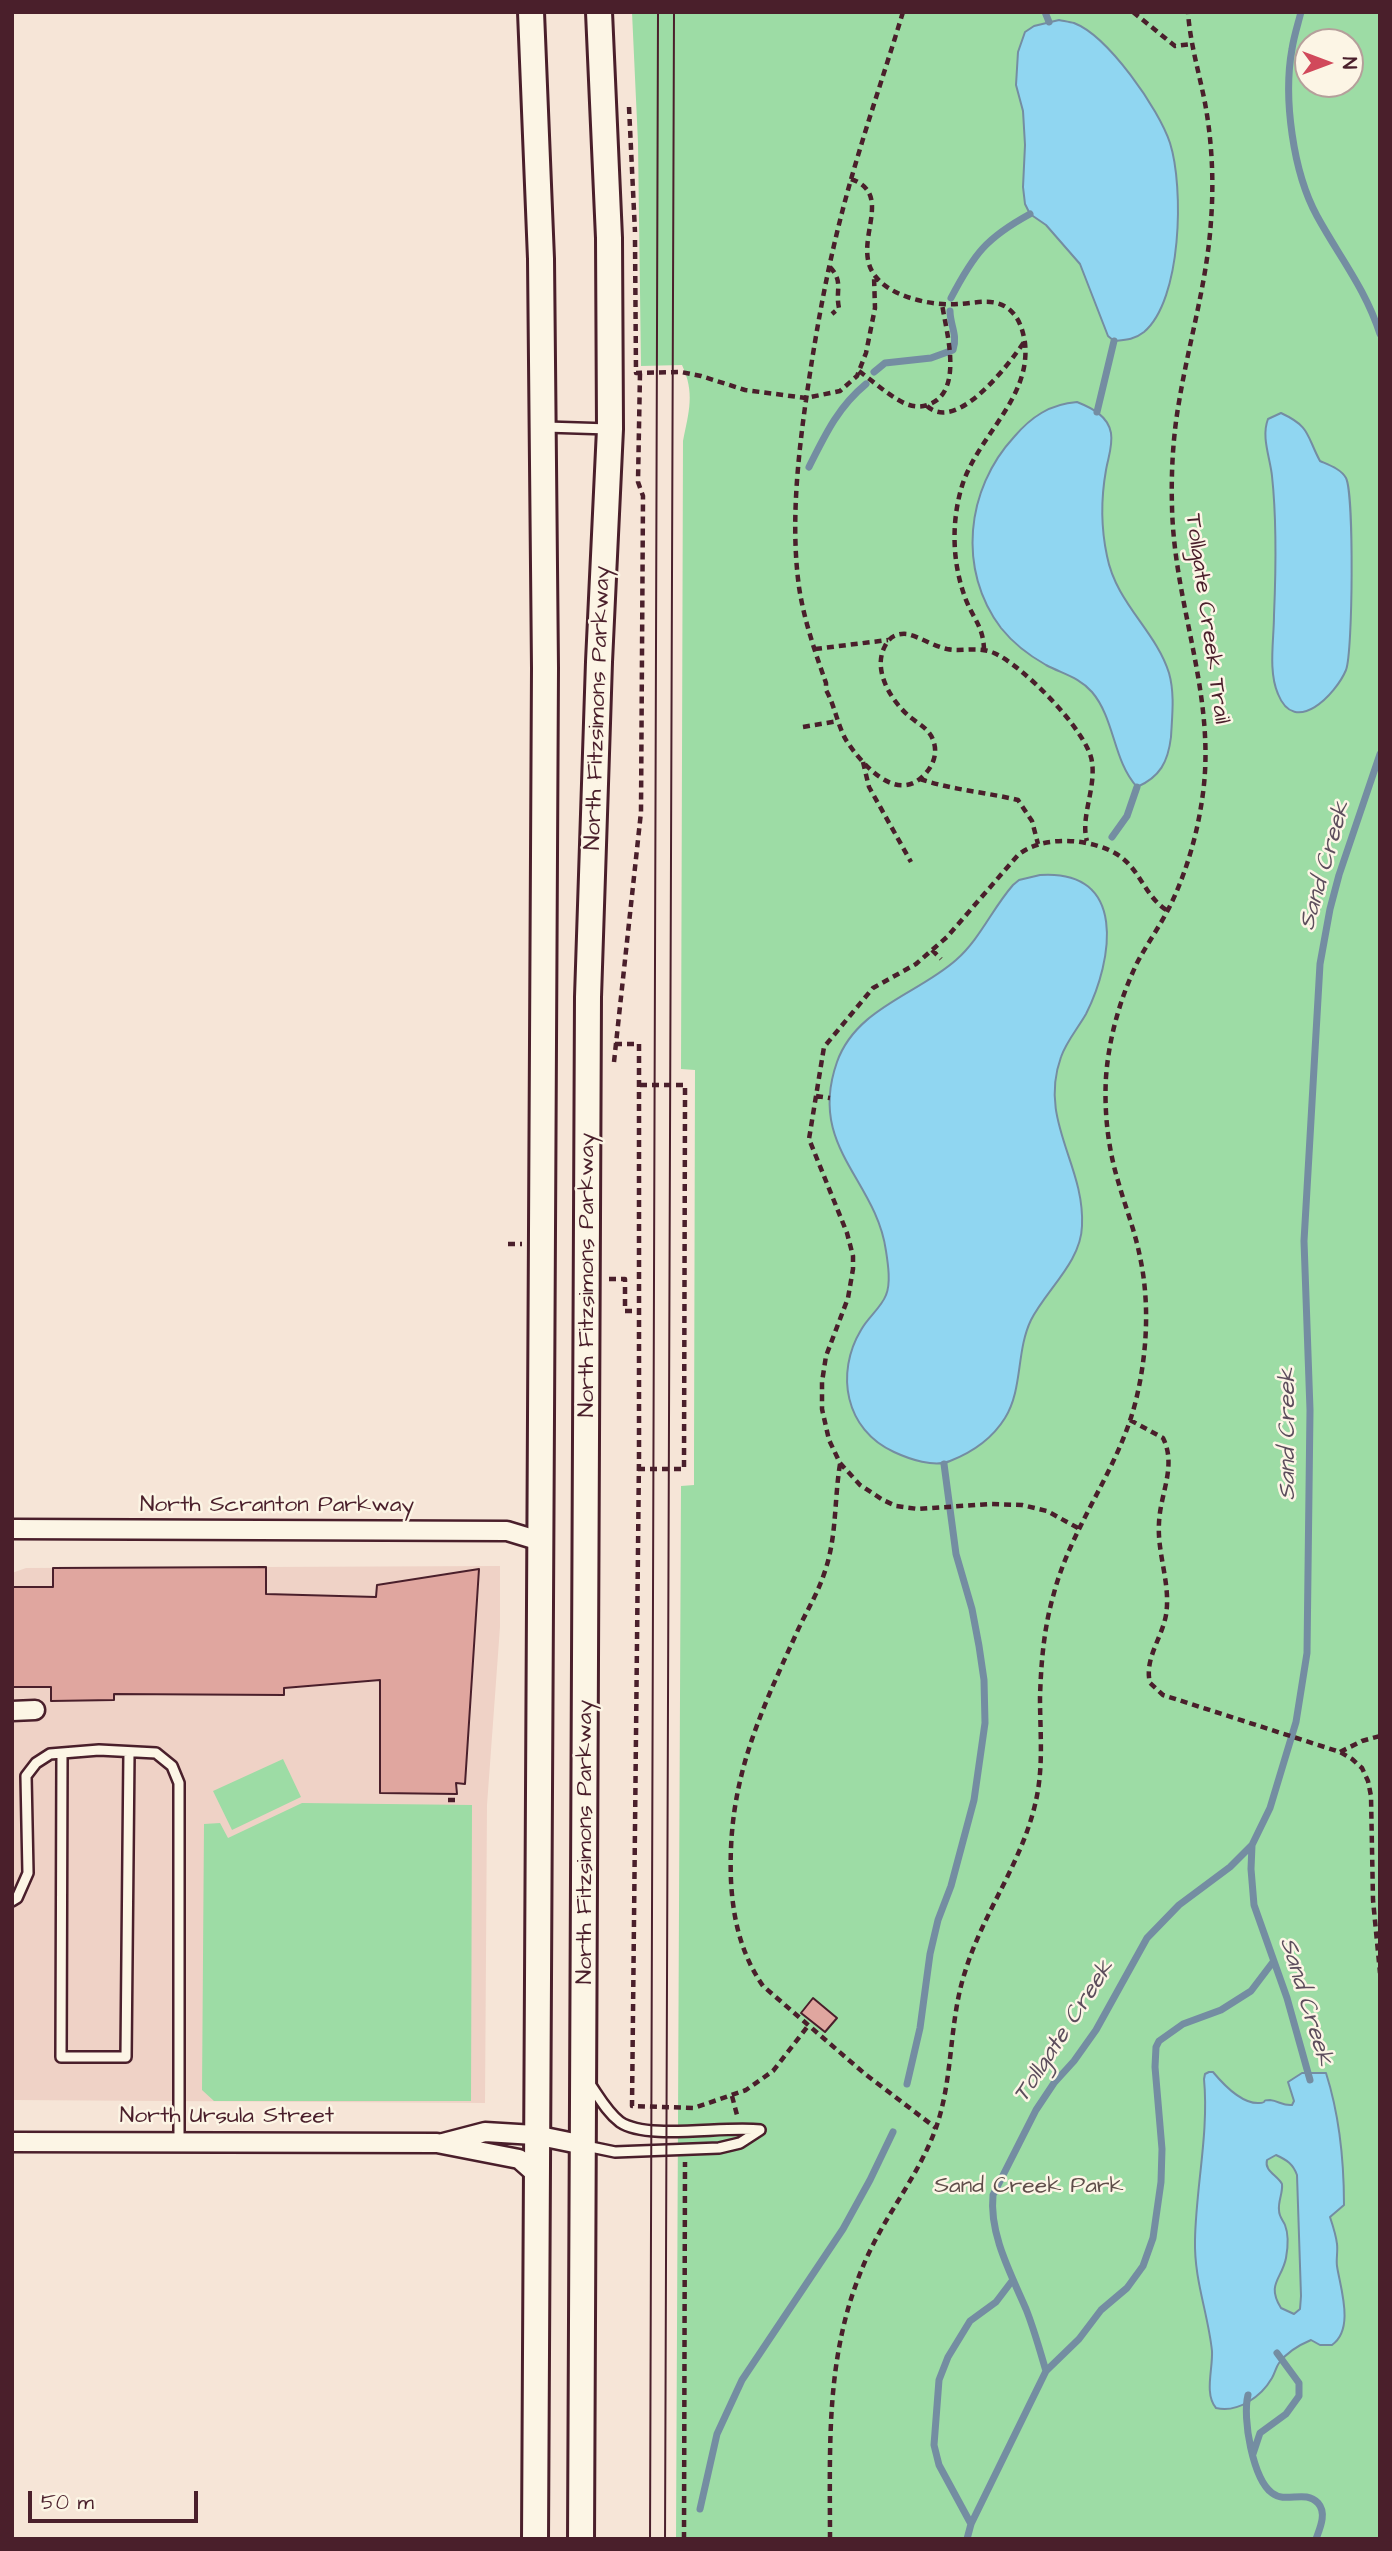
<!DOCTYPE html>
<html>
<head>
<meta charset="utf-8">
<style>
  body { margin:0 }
  #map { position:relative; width:1392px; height:2551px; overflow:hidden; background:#f6e5d7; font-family:"Architects Daughter",sans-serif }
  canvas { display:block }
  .frame { position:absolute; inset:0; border:14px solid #4a1f2b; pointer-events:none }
  .north { position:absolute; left:1294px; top:28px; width:70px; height:70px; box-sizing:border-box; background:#fcf5e5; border:2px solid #b59f9b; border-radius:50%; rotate:90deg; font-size:19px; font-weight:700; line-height:28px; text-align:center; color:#4a1f2b }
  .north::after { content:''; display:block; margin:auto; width:24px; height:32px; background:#d1495b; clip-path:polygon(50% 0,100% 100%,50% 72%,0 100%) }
  .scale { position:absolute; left:28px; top:2491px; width:170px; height:32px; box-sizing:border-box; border:4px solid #4a1f2b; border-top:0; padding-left:9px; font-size:21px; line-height:24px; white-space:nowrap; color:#4a1f2b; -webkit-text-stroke:5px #fcf5e5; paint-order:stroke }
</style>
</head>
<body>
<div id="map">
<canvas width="1392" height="2551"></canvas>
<div class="frame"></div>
<div class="north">N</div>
<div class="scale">50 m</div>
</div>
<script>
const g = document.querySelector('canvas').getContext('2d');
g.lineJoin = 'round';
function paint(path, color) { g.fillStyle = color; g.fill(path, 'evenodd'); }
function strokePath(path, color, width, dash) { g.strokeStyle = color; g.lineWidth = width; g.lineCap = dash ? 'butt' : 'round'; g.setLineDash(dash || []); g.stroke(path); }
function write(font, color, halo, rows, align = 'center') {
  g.font = font + ' "Architects Daughter",sans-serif'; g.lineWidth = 5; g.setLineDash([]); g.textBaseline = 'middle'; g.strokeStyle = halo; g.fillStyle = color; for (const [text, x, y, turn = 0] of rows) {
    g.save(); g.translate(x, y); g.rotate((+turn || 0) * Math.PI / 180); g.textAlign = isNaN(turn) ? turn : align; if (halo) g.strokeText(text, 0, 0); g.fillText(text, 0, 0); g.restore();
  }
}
const built = new Path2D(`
  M500,1566v61l-13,178 -2,298 -473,-3v-527l14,-5z`);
const green = new Path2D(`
  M632,12h748v2527h-704l5,-1053 13,-1v-28l1,-387 -14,-1 2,-628c6,-30 12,-48 -1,-76l-41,1 -3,-223zM1308,42h42v42h-42z
  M283,1759l18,38 -69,33 -19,-39z
  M302,1803l170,2 -1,296h-257l-12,-11 2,-266 16,-1 8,15z`);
const water = new Path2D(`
  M1059,20c5,1 11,2 15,3 34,13 85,86 96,120 14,44 12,157 -26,189 -10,8 -19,8 -30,9l-6,-5 -28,-72 -34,-39 -16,-11 -5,-10 -2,-17 2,-42 -2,-34 -7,-26 2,-33 7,-20 9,-6z
  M1077,402c15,6 31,14 34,31 2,13 -3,25 -5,37 -5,28 -5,58 1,86 9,47 49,75 62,117 6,21 3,44 2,64 -3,25 -11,40 -34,50 -24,-26 -22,-68 -45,-95 -13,-15 -29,-18 -46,-27 -16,-9 -33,-22 -45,-37 -44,-58 -35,-139 13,-191 17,-20 36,-33 63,-35z
  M1281,413c30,14 25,22 39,48 9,4 21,8 26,17 8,16 7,174 0,192 -10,24 -51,67 -68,24 -10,-23 -4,-54 -4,-79 2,-46 3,-93 -2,-139 -2,-19 -11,-39 -4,-57z
  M1040,875c88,-6 73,85 46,139 -8,14 -20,28 -25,43 -23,64 24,107 21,169 -1,36 -36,64 -51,94 -15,31 -8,69 -26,98 -13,21 -32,34 -55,43 -15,7 -41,-2 -56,-9 -49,-22 -59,-79 -33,-122 7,-13 20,-22 25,-35 5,-12 2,-31 0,-44 -10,-72 -79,-104 -49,-189 19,-54 81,-68 119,-102 24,-21 36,-51 57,-75l6,-5z
  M1209,2072h4c10,12 28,32 46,31 11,-1 0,-3 11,-3 9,1 13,6 22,5l2,-4 -6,-19 14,-9h24c14,44 18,86 18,132l-14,12c3,9 6,18 7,27 1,7 -1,15 0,22 3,21 18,63 -5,79h-12l-9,-5c-12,5 -24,12 -32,23 -3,4 -4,10 -7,15 -11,19 -34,35 -56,30 -12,-14 -3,-39 -4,-57 -4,-38 -18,-71 -17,-111 1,-54 14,-107 9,-161l1,-5zM1276,2155c11,5 17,9 21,20l4,121 -1,13 -6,5 -13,-6c-15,-24 1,-29 5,-50 2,-11 3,-23 -1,-33 -2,-5 -6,-8 -6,-15 -1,-9 4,-17 3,-26 -5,-9 -18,-13 -15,-24z`);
const stream = new Path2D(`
  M1045,12l4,10
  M1301,12c-3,12 -7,24 -9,37 -9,49 1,123 25,167 23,42 48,72 63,118
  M951,298c23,-44 35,-60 79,-84
  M874,372l11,-9 46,-5 22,-8c5,-15 -3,-25 -3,-39
  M1097,412l17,-71
  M809,467c16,-32 29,-60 57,-83
  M1112,837l15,-21 10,-29
  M1310,2080l-23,-82 -33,-93 -3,-36 1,-24 18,-37 26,-86 11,-69 3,-243 -6,-169 16,-277 10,-55 9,-34 41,-121
  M907,2084l13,-56 10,-74 8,-34 13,-34 23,-86 11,-77 -1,-43 -5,-34 -7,-37 -16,-55 -12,-90
  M1046,2371c-6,-20 -12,-42 -20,-62 -15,-35 -37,-75 -33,-114l43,-85 18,-27 20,-22 22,-31 51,-92 32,-33 51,-38 22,-22
  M1248,2395c-6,23 5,84 24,98 14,11 33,-4 46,10 9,10 2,25 -2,36
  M1253,2454l7,-21 26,-19 13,-18v-13l-22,-30
  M700,2509l17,-75 25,-54 101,-151 27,-49 23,-48
  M971,2524l-32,-59 -5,-20 5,-65 9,-23 22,-36 26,-19 16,-21
  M967,2539l4,-15 75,-153 33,-32 22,-29 26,-22 16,-22 10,-28 8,-56 1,-33 -7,-82 1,-20 3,-6 24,-17 38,-14 30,-19 22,-29`);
const building = new Path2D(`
  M266,1567v27l110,3 1,-12 102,-16 -14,215 -9,-1 1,11 -77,-1v-113l-96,8v7l-170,-1v6l-63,1v-14h-39v-100h41v-19z
  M813,1998l24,20 -12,14 -24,-19z`);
const path = new Path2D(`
  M903,12c-23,76 -50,151 -68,229 -13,55 -22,110 -30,166 -8,59 -14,121 -6,180 5,33 16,65 27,96v7c9,16 11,34 20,50 14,22 49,63 76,37 9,-8 16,-21 12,-34 -3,-13 -14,-18 -24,-26 -19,-16 -38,-47 -25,-71 4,-9 12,-13 22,-12 13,3 26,12 40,15 16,3 31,-3 47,4 28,12 94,78 98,109 4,27 -12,56 -5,79
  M1133,12l42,34 17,-2
  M629,107l6,125
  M851,179c46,16 -2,66 25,98 17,21 57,29 83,27 18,-1 36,-7 51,6 10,9 13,21 15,33 6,56 -47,92 -63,143 -11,36 -10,78 4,114 8,20 17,26 18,49
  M635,240l1,133 45,-1 20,4 44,14 61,8 34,-7 17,-15 9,-23 9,-45 -1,-32
  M830,267c14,15 5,24 9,41l-7,6
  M859,371c15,11 29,24 45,32 9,4 17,5 26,1 34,-14 16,-73 12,-100
  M927,406c30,28 83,-43 97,-64
  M815,649l73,-9
  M803,727l35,-6
  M863,762l6,25 42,75
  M920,779c32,11 65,13 98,21l14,21 6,23
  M932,950l9,9
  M615,1044h24v413l-7,649 62,2 52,-18 27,-19 35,-45
  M614,1062l27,-250 2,-316 -5,-14 2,-109
  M816,1096l14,2
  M508,1244h14
  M609,1279h16v32h14
  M1130,1420l33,18c14,28 -3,56 -4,85 -2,31 12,61 7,92 -4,23 -22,44 -16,68l13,12 177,57 12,7 10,9 6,13 3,15 2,104 7,73
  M840,1464c-6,37 -3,74 -16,110 -7,21 -18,38 -27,58 -39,86 -70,151 -66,249 2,38 10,73 32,105l102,88 71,54
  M638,1469h46l1,-368v-16h-45
  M1078,1528l-31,-17 -25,-6 -32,-1 -72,5 -22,-3 -13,-6 -23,-15 -20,-22 -11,-23 -7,-31v-27l4,-26 22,-58 5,-29v-13l-6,-23 -38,-94 15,-92 49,-59 43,-24 31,-27 71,-82c25,-21 77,-17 103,2 20,15 25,41 47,54
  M1340,1752l22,-11 18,-5
  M448,1800h9
  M732,2096l5,19
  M684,2539l1,-377
  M830,2539c0,-100 -5,-191 38,-284 22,-48 58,-89 72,-140 13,-47 10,-97 25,-143 19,-63 62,-115 73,-182 5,-31 2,-62 2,-92 1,-36 4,-71 14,-105 18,-68 65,-124 82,-193 11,-45 14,-97 4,-143 -5,-26 -15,-51 -22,-76 -10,-33 -14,-69 -12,-104 3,-40 14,-78 31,-114 10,-19 23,-37 33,-57 17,-35 28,-74 33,-113 13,-99 -29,-188 -31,-286 -1,-35 1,-71 7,-105 10,-61 28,-119 32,-181 3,-40 1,-80 -6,-118 -6,-31 -15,-60 -17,-91`);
const service = new Path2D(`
  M546,427l63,2
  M62,1753l-1,304h65l3,-305
  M12,1901l5,-3 11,-25 -2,-97 10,-13 14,-9 49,-4 57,3 16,13 7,17v359
  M590,2084c9,13 17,28 30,38 28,19 106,3 140,8
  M586,2146l29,6 104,-4 21,-5 20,-13`);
const minor = new Path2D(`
  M12,1529l495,2 33,10
  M12,1711l23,-1
  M12,2142l425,1 82,16 17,15
  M443,2143l42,-11 50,3 49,10`);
const secondary = new Path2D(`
  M531,12l10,247 4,409 -10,1871
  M581,2539l7,-1542 11,-335 11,-233 -1,-191 -10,-226`);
const tram = new Path2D(`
  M650,2539l8,-2527
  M665,2539l9,-2527`);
const streetNames = [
  ["Tollgate Creek Trail",1206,619,82],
  ["North Fitzsimons Parkway",599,708,-88],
  ["North Fitzsimons Parkway",588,1275,-90],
  ["North Scranton Parkway",277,1506],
  ["North Fitzsimons Parkway",586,1842,-90],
  ["North Ursula Street",227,2117]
];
const parkNames = [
  ["Sand Creek Park",1029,2187]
];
const waterNames = [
  ["Sand Creek",1326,866,-74],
  ["Sand Creek",1289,1434,-90],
  ["Sand Creek",1305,2002,73],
  ["Tollgate Creek",1065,2032,-57]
];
paint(built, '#efd2c6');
paint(green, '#9ddca5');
paint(water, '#90d6f1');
strokePath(water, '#748da2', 2);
strokePath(stream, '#748da2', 7);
paint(building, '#e0a69f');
strokePath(building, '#4a1f2b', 2);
strokePath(service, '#4a1f2b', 14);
strokePath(minor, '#4a1f2b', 23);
strokePath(secondary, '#4a1f2b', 30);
strokePath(path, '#4a1f2b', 4.5, [7, 5]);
strokePath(service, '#fcf5e5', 9);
strokePath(minor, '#fcf5e5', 18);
strokePath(secondary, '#fcf5e5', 24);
strokePath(tram, '#4a1f2b', 2);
write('23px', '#4a1f2b', '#fcf5e5', streetNames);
write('23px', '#5f4e4a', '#fcf5e5', parkNames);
write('italic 24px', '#5c4d5c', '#fcf5e5', waterNames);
</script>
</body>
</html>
